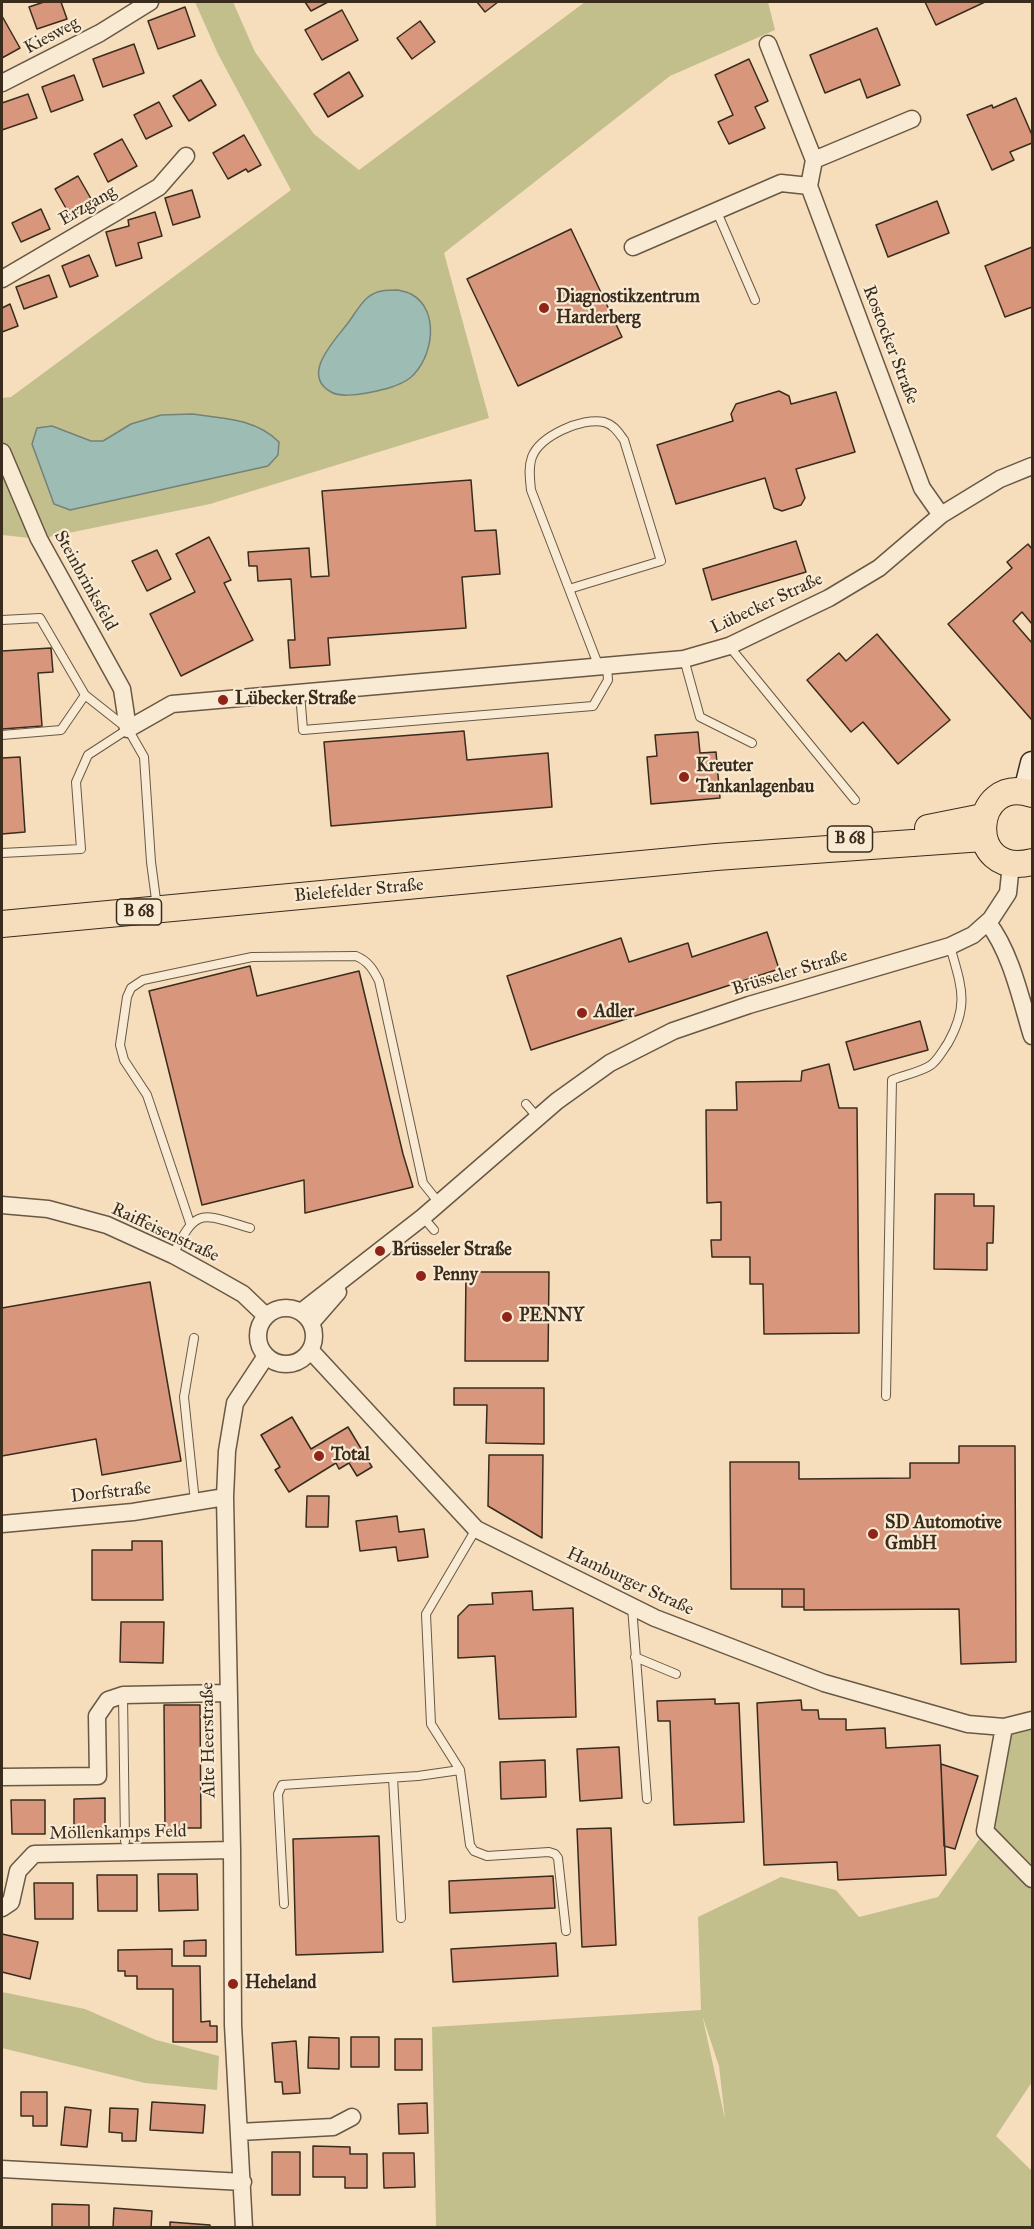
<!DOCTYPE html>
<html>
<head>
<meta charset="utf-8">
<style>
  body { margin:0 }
  #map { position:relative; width:1034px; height:2229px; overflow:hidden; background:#f6debd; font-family:"IM FELL Great Primer",serif }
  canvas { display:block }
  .frame { position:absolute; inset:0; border:3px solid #392c1c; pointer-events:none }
</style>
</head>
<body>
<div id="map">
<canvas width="1034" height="2229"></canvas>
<div class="frame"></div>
</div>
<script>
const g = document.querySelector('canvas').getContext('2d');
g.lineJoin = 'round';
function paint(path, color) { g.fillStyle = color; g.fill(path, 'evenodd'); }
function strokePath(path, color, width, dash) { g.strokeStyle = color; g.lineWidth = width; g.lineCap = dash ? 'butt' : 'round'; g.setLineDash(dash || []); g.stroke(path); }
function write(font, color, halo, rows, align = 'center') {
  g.font = font + ' "IM FELL Great Primer",serif'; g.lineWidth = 4.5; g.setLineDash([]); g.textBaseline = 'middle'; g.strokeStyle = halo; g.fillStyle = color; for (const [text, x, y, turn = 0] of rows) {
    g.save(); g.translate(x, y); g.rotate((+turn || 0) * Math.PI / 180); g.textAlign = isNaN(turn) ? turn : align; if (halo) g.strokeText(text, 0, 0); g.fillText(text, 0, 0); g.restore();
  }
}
const green = new Path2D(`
  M195,2h38l22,50 59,82 45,36 226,-168h183l7,28 -105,46 -226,177 45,165 -279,86 -171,35 -37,-4v-137l9,-1 280,-207 -73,-136z
  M1032,1720v362l-36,54 36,35v56h-596l-4,-200 269,-17 -3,-93 83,-40 55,13 23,27 79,-20 47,-66 19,-104zM703,2018l16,48 6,53 -22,-100z
  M2,1992l83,17 71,31 63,16 -2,34 -72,-7 -143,-35z`);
const water = new Path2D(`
  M398,290c4,1 9,2 13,4 30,16 22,65 -1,84 -12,9 -29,12 -43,15 -10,2 -28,4 -36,-1 -31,-17 4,-52 17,-69 6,-8 12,-19 19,-25 9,-8 20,-8 31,-8z
  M192,414c31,4 64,5 87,28l-1,13 -10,11 -198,44 -16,-6 -22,-60 5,-16 15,-2 39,15h12l28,-17 30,-9z`);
const building = new Path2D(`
  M44,2h17l6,17 -30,10 -8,-22z
  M305,2h23l-17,9z
  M477,2h21l-13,10z
  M925,2h60l-49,23z
  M185,7l10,29 -37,13 -10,-28z
  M342,10l16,30 -36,20 -17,-30z
  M2,16l18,32 -18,10z
  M420,21l15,21 -23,17 -15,-21z
  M877,28l23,57 -33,13 -7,-19 -35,14 -15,-38z
  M134,44l10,29 -41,14 -10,-28z
  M749,59l19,42 -13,6 10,21 -36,16 -11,-22 15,-7 -18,-40z
  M349,72l14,24 -35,21 -14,-23z
  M74,75l9,25 -32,12 -9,-25z
  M201,80l15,25 -27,16 -16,-25z
  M28,94l9,24 -35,12v-27z
  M1016,98l16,37v8l-22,9 4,8 -22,10 -25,-55 25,-10 1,3z
  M159,102l13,24 -26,13 -12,-24z
  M244,135l17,30 -13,7 -2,-3 -18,10 -15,-26z
  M122,139l15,27 -29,16 -14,-28z
  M78,176l16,28 -23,13 -16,-28z
  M192,190l8,27 -27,8 -8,-27z
  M937,201l12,32 -61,24 -12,-32z
  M41,209l9,20 -29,13 -9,-19z
  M155,212l7,24 -24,7 4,15 -26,8 -10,-34 23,-6 -1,-6z
  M571,229l51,108 -104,49 -51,-107z
  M1032,247v60l-27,10 -20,-51z
  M89,255l9,21 -28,11 -8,-21z
  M49,275l8,22 -33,12 -8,-22z
  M10,304l8,22 -16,6v-24z
  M779,391l10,5 2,8 45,-12 19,60 -59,17 9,29 -4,7 -19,6 -8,-3 -9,-30 -89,26 -19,-59 76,-24 -2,-7 5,-10z
  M471,480l4,51 21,-1 4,44 -38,3 4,51 -138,10 2,27 -40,3 -2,-28h7l-4,-61 -33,2 -1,-15h-8l-1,-14 61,-4 2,29 18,-1 -7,-85z
  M209,537l22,43 -7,3 29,57 -72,36 -31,-62 45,-22 -19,-38z
  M796,541l10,31 -94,28 -9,-31z
  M1028,544l4,5v75l-10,-12 -9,9 19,22v75l-1,1 -83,-95 64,-56 -5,-6z
  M157,550l14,29 -24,12 -15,-30z
  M877,634l73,86 -52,44 -35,-42 -12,10 -44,-52 32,-27 7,8z
  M51,648l2,24 -15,1 4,53 -40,3v-78z
  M464,731l3,29 81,-7 4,54 -221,19 -7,-84z
  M698,732l2,21 16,-1 4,46 -69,6 -4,-47 10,-1 -2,-21z
  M20,757l5,75 -23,2v-76z
  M767,932l12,37 -248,81 -24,-74 114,-38 8,24 59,-19 4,14z
  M250,966l7,30 102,-25 44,183 10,33 -108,26 -1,-33 -102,25 -53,-214z
  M920,1021l8,29 -74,20 -8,-28z
  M829,1064l10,44h18l2,225 -95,1 -1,-50h-13v-27h-38l-1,-17h10v-38l-14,1 -1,-93h31l-1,-28 65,-1 1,-10z
  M935,1194h39v12h20l-1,37h-6v27l-53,-1z
  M466,1272h83l-1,89h-83z
  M150,1282l31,179 -79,14 -6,-36 -94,17v-148z
  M454,1388h90v56l-58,-1 1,-38h-33z
  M292,1417l19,32 37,-22 24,40 -15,9 -8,-13 -10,6 -3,-6 -47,29 -14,-22 5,-3 -19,-32z
  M959,1446h56l1,216 -55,2 -2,-55 -155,1v-21h-73l-1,-127h69v17l111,-1v-15h49z
  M489,1455h54l-1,83 -54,-32z
  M307,1496h22l-1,31h-22z
  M397,1516l2,16 25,-3 4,28 -30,4 -2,-14 -36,4 -4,-30z
  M132,1541h30l1,59h-71v-50h40z
  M782,1589h22v18h-22z
  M532,1591l1,19 40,-2 3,109 -77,2 -4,-63 -37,2v-42l11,-11 24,-1 -1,-11z
  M121,1622h43l-1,41 -43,-1z
  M715,1699v5l24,-1 5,119 -70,3 -4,-104h-12l-1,-20z
  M801,1700l1,10h16l1,9h27v11l39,-2 1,20 54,-3 6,130 -108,5 -1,-18 -73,3 -7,-162z
  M164,1705h36l1,123h-36z
  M619,1747l3,51 -42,3 -3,-52z
  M545,1760l1,37 -45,2 -1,-37z
  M941,1764l37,12 -23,73 -11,-3z
  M105,1798v34h-31v-33z
  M11,1800h34v34h-33z
  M611,1828l5,117 -34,2 -5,-118z
  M379,1836l4,116 -87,3 -3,-116z
  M158,1874h39l1,36 -39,1z
  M97,1875h40v36h-39z
  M553,1876l2,32 -105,5 -1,-32z
  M34,1883h39v36h-38z
  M2,1934l36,8 -8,37 -28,-7z
  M206,1940v16h-22v-15z
  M556,1943l2,33 -105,6 -2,-33z
  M172,1949v17h28l1,56 9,-1v5h7v16h-44v-53h-36v-13h-12v-5h-7v-21z
  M309,2037l30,1v31l-31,-1z
  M351,2037h28v30h-28z
  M395,2039h27v31h-27z
  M296,2041l4,52 -17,1 -1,-12h-7l-3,-39z
  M21,2092h26v34h-14v-10h-12z
  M152,2102l53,3 -2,28 -53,-3z
  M427,2103l1,30 -29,1 -1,-30z
  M65,2107l26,3 -4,37 -26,-2z
  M110,2108l28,1 -2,32h-14v-8l-13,-1z
  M313,2146l37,1v7h17v34h-22v-11h-32z
  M272,2152h28v43h-28z
  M383,2153h31l1,34 -31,1z
  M52,2204l37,1v23h-37z
  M114,2208l38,3 -1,17h-38z
  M170,2222l40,3v3h-40z`);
const lane = new Path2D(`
  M717,212l38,88
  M569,589l92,-28 -37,-121c-6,-8 -10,-15 -20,-18 -22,-5 -64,14 -72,35 -4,11 -2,22 -1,33l68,177
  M2,620l38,-2 45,77 43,34 16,28 7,105 6,45
  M729,646l126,154
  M684,659l16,58 52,26
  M300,693l3,37 290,-24 15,-26 -1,-13
  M2,735l59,-5 24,-35
  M2,853l79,-4 -5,-67 12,-27 40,-26
  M526,1104l12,14
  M423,1217l11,13
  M190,1223l-43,-128 -23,-35 -4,-15 7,-48 4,-9 12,-8 109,-23 104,-1c12,5 17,13 23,25l44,202 16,20
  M173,1255c24,-49 28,-41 77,-27
  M194,1338l-10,59 11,105
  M886,1396l6,-316c12,-5 29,-8 39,-15 7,-5 12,-15 17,-22 22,-39 13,-57 2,-97
  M476,1529l-50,85 5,110 29,46 10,75 4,6 13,5 62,-4 6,2 3,4 8,73
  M632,1607l15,192
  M635,1657l41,17
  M123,1695l2,146
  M393,1778l8,140
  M284,1904l-6,-110 4,-9 136,-9 42,-6`);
const street = new Path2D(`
  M768,44l46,116
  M2,83l98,-50 50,-31
  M809,186l113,302 19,27
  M633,247l148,-64 28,3 5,-26 98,-41
  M2,279l157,-92 27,-31
  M2,452l37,87 83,150 6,40 44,-25 512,-45 45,-13 100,-48 50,-30 62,-53 59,-36 32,-13
  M988,923c23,29 33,77 44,113
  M2,1205l46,4 59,16 66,30 33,18 37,21 23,22
  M258 1336a28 28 0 1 1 56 0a28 28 0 1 1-56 0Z
  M301,1312l122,-95 134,-116 53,-38 63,-32 76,-26 201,-59 23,-11 18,-16 17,-26 3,-29
  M311,1323l27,-31
  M311,1351l165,178 179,89 169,65 144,41 36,3 28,-7
  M2,1524l131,-12 92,-15
  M1004,1727l-19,104 47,48
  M2,1777l96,-1 -1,-60 11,-16 15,-5 104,-2
  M2,1908l9,-6 7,-31 16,-17 198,-4
  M239,2132l94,-5 19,-10
  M2,2169l241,13
  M244,2228l-11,-203 -1,-175 -7,-353 2,-46 8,-48 31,-47`);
const secondary = new Path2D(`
  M1025,791l7,-28`);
const primary = new Path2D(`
  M1032,794c-61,-21 -69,85 0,68
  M928,828l55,-11
  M2,924l714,-67 267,-19`);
const markers = [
  [544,308,6,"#8f2418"],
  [223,700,6,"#8f2418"],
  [684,777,6,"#8f2418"],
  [582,1013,6,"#8f2418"],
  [380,1251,6,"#8f2418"],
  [421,1276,6,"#8f2418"],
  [507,1317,6,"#8f2418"],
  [319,1456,6,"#8f2418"],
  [873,1534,6,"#8f2418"],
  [233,1984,6,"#8f2418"]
];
const shields = [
  [850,839,45],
  [139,912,45]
];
const shieldNames = [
  ["B 68",850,839],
  ["B 68",139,912]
];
const streetNames = [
  ["Kiesweg",52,36,-28],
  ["Erzgang",88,206,-30],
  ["Rostocker Straße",890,345,69],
  ["Steinbrinksfeld",85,581,61],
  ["Lübecker Straße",767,604,-25],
  ["Bielefelder Straße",359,891,-5],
  ["Brüsseler Straße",790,973,-17],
  ["Raiffeisenstraße",165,1233,25],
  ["Dorfstraße",111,1493,-6],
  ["Hamburger Straße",630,1582,25],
  ["Alte Heerstraße",209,1740,-91],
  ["Möllenkamps Feld",118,1833,-1]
];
const poiNames = [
  ["Diagnostikzentrum",556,298],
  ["Harderberg",556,319],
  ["Lübecker Straße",235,700],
  ["Kreuter",696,767],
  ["Tankanlagenbau",696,788],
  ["Adler",594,1013],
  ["Brüsseler Straße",392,1251],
  ["Penny",433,1276],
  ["PENNY",519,1317],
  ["Total",331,1456],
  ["SD Automotive",885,1524],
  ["GmbH",885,1545],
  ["Heheland",245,1984]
];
paint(green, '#c3bf8d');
paint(water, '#9dbcb3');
strokePath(water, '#758277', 1.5);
paint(building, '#d8977d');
strokePath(building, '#392c1c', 1.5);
strokePath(lane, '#685844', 10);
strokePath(street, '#685844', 19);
strokePath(secondary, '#392c1c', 25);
strokePath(primary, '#392c1c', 28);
strokePath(lane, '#f9ead4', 8);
strokePath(street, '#f9ead4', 16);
strokePath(secondary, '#f9ead4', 22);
strokePath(primary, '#f6debd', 26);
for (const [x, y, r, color] of markers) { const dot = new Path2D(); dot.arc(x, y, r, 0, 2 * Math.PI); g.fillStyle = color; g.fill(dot); strokePath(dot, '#f9ead4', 2); }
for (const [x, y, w] of shields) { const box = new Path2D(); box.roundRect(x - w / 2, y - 13, w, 26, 4.5); g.fillStyle = '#f9ead4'; g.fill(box); strokePath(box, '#392c1c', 1.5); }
write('bold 16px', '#392c1c', null, shieldNames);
write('18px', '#392c1c', '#f9ead4', streetNames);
write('bold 18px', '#392c1c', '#f9ead4', poiNames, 'left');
</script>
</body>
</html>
